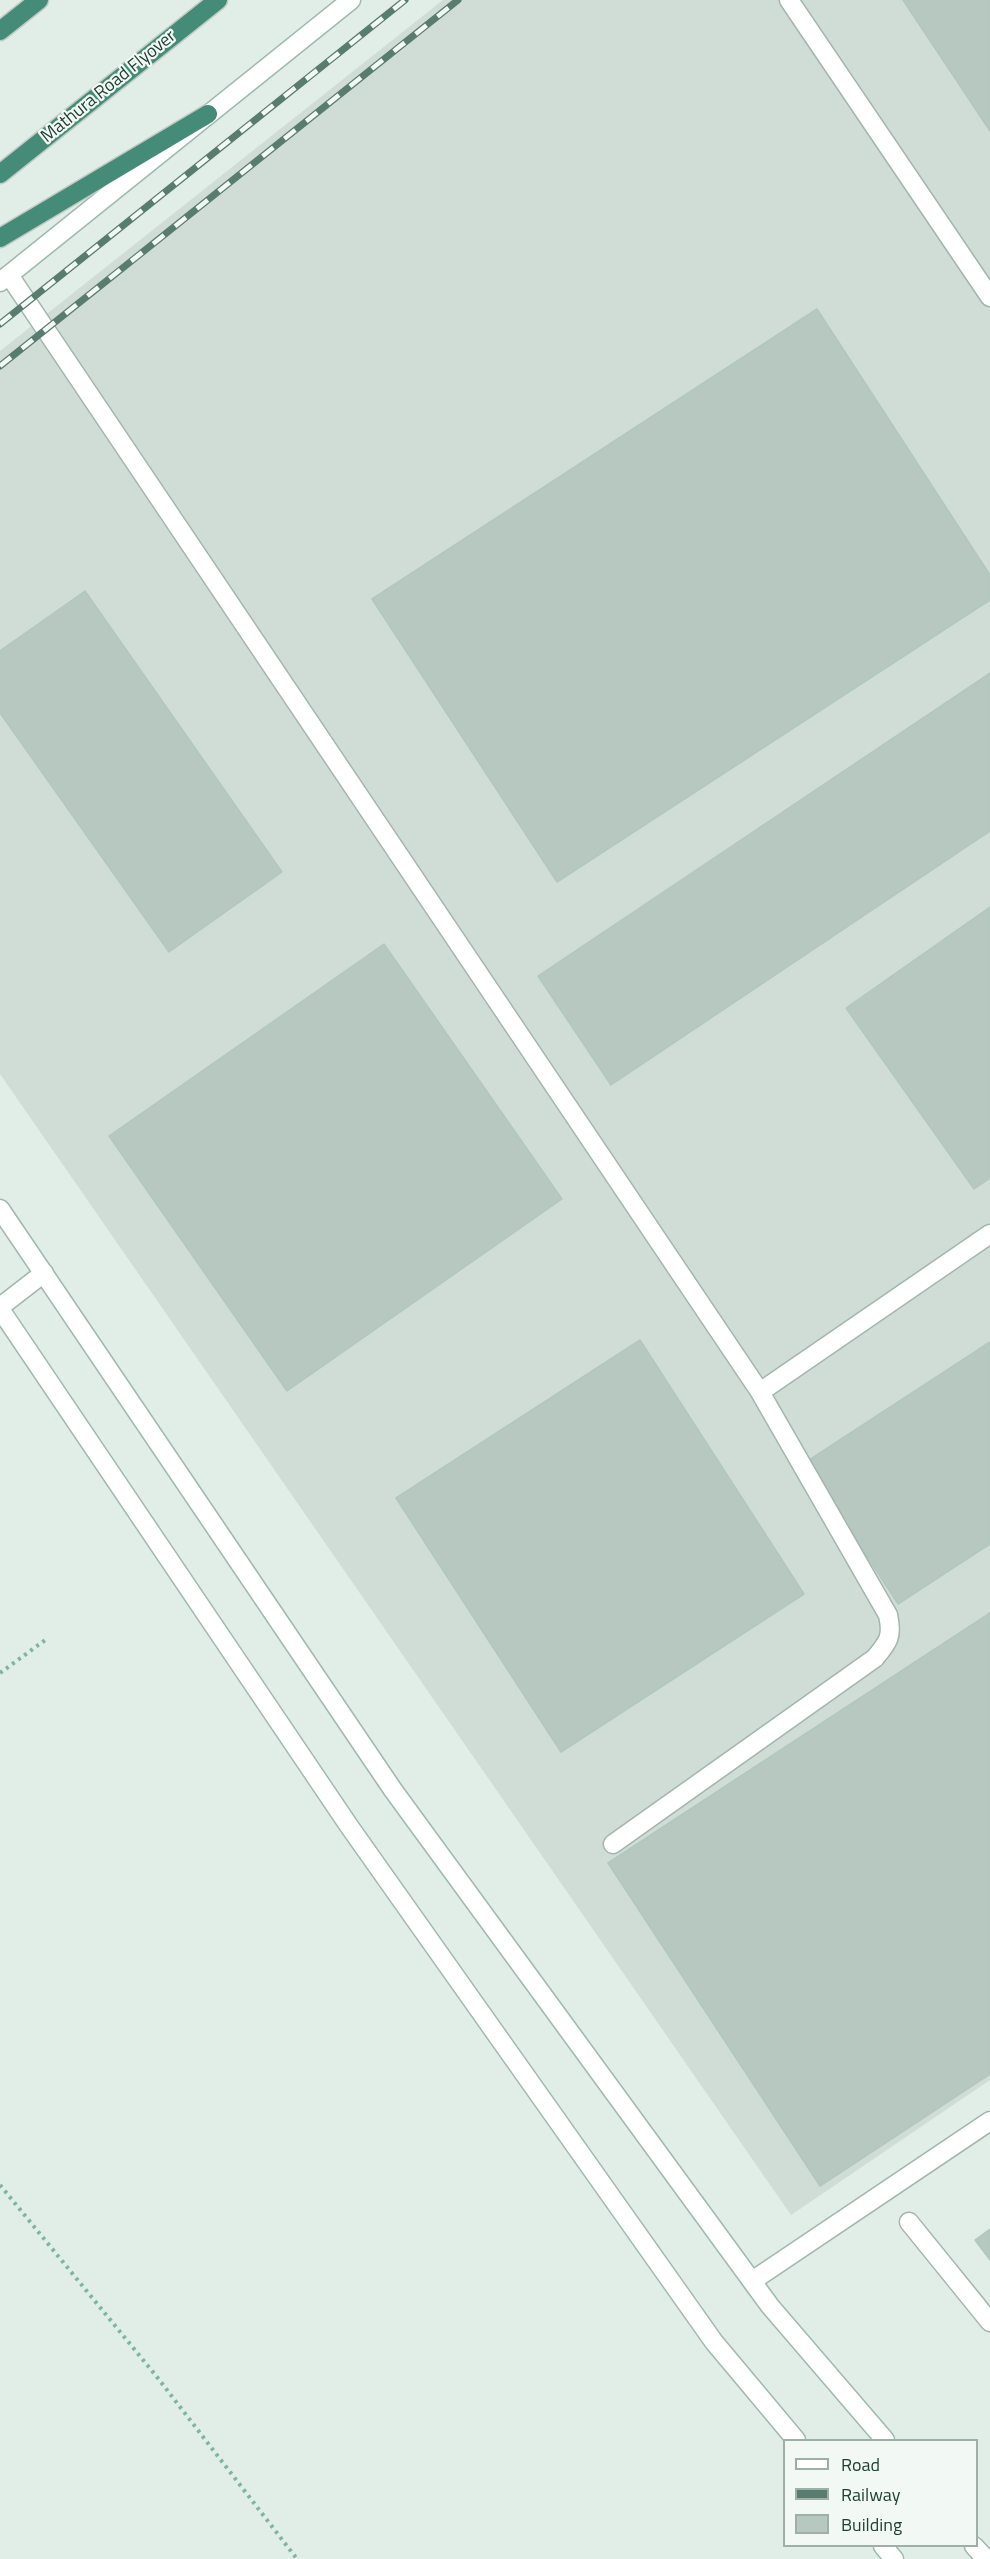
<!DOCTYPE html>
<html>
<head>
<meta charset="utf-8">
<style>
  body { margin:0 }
  #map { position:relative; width:990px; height:2559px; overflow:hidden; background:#e1ede7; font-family:"Titillium Web",sans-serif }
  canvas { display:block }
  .legend { position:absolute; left:783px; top:2439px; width:195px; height:108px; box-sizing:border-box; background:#f2f9f5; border:2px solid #9eafa8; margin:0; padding:8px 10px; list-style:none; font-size:18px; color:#1f4035 }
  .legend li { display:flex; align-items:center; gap:12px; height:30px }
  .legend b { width:30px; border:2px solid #9eafa8 }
</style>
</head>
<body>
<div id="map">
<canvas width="990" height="2559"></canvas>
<ul class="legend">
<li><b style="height:8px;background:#fff"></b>Road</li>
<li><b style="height:8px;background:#597c70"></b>Railway</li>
<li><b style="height:16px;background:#b6c8c0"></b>Building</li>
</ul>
</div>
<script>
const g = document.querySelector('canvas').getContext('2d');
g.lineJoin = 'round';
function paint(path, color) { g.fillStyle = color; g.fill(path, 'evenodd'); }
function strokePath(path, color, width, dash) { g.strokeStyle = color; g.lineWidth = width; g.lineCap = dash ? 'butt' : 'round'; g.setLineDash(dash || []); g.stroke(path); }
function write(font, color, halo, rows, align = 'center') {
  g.font = font + ' "Titillium Web",sans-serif'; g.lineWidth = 4.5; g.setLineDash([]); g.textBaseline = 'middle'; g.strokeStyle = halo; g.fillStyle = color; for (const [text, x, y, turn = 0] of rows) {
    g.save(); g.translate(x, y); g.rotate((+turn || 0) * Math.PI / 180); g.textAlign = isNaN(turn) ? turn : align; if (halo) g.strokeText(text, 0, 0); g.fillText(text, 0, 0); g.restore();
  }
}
const built = new Path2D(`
  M443,0h547v2080l-199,135 -791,-1141v-723z`);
const building = new Path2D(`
  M903,0h87v131z
  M817,309l173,266v25l-433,282 -185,-283z
  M85,591l197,281 -113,80 -169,-239v-62z
  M990,673v158l-379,254 -73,-109z
  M990,907v271l-16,11 -128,-181z
  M384,944l178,255 -275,192 -178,-255z
  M640,1340l164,254 -243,158 -165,-254z
  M990,1342v202l-92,60 -92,-142z
  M990,1613v461l-170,112 -212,-323z
  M990,2229v31l-15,-20z`);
const path = new Path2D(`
  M0,1673l48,-35
  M0,2185l157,192 140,182`);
const service = new Path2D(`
  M789,0l201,297
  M9,275l751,1117 128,223c5,22 0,27 -13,43l-262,186
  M760,1392l230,-158`);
const minor = new Path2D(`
  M909,2222l81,100
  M752,2281l238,-160`);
const tertiary = new Path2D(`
  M0,1307l44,-34`);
const secondary = new Path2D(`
  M0,282l351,-282
  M0,1209l393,581 377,516 115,134
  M0,1309l349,517 365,516 82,98
  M883,2546l11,13
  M974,2546l12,13`);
const trunk = new Path2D(`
  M0,31l39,-31
  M0,174l218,-174
  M0,238l208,-124`);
const rail = new Path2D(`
  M0,324l405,-324
  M0,366l458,-366`);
const streetNames = [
  ["Mathura Road Flyover",109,87,-39]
];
paint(built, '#cfddd6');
paint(building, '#b6c8c0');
strokePath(building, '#b2c8be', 1.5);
strokePath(service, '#a3b6ae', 21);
strokePath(minor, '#a3b6ae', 21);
strokePath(tertiary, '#a3b6ae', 21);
strokePath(secondary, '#9ebaaf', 21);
strokePath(trunk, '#c0cac6', 21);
strokePath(path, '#7db5a0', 4, [3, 4.5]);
strokePath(service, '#fff', 18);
strokePath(minor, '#fff', 18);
strokePath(tertiary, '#fff', 18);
strokePath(secondary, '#fff', 18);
strokePath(trunk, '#448c77', 18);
strokePath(rail, '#597c70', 7);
strokePath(rail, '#f2f9f5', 4.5, [14]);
write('18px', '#1f4035', '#f2f9f5', streetNames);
</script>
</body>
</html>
